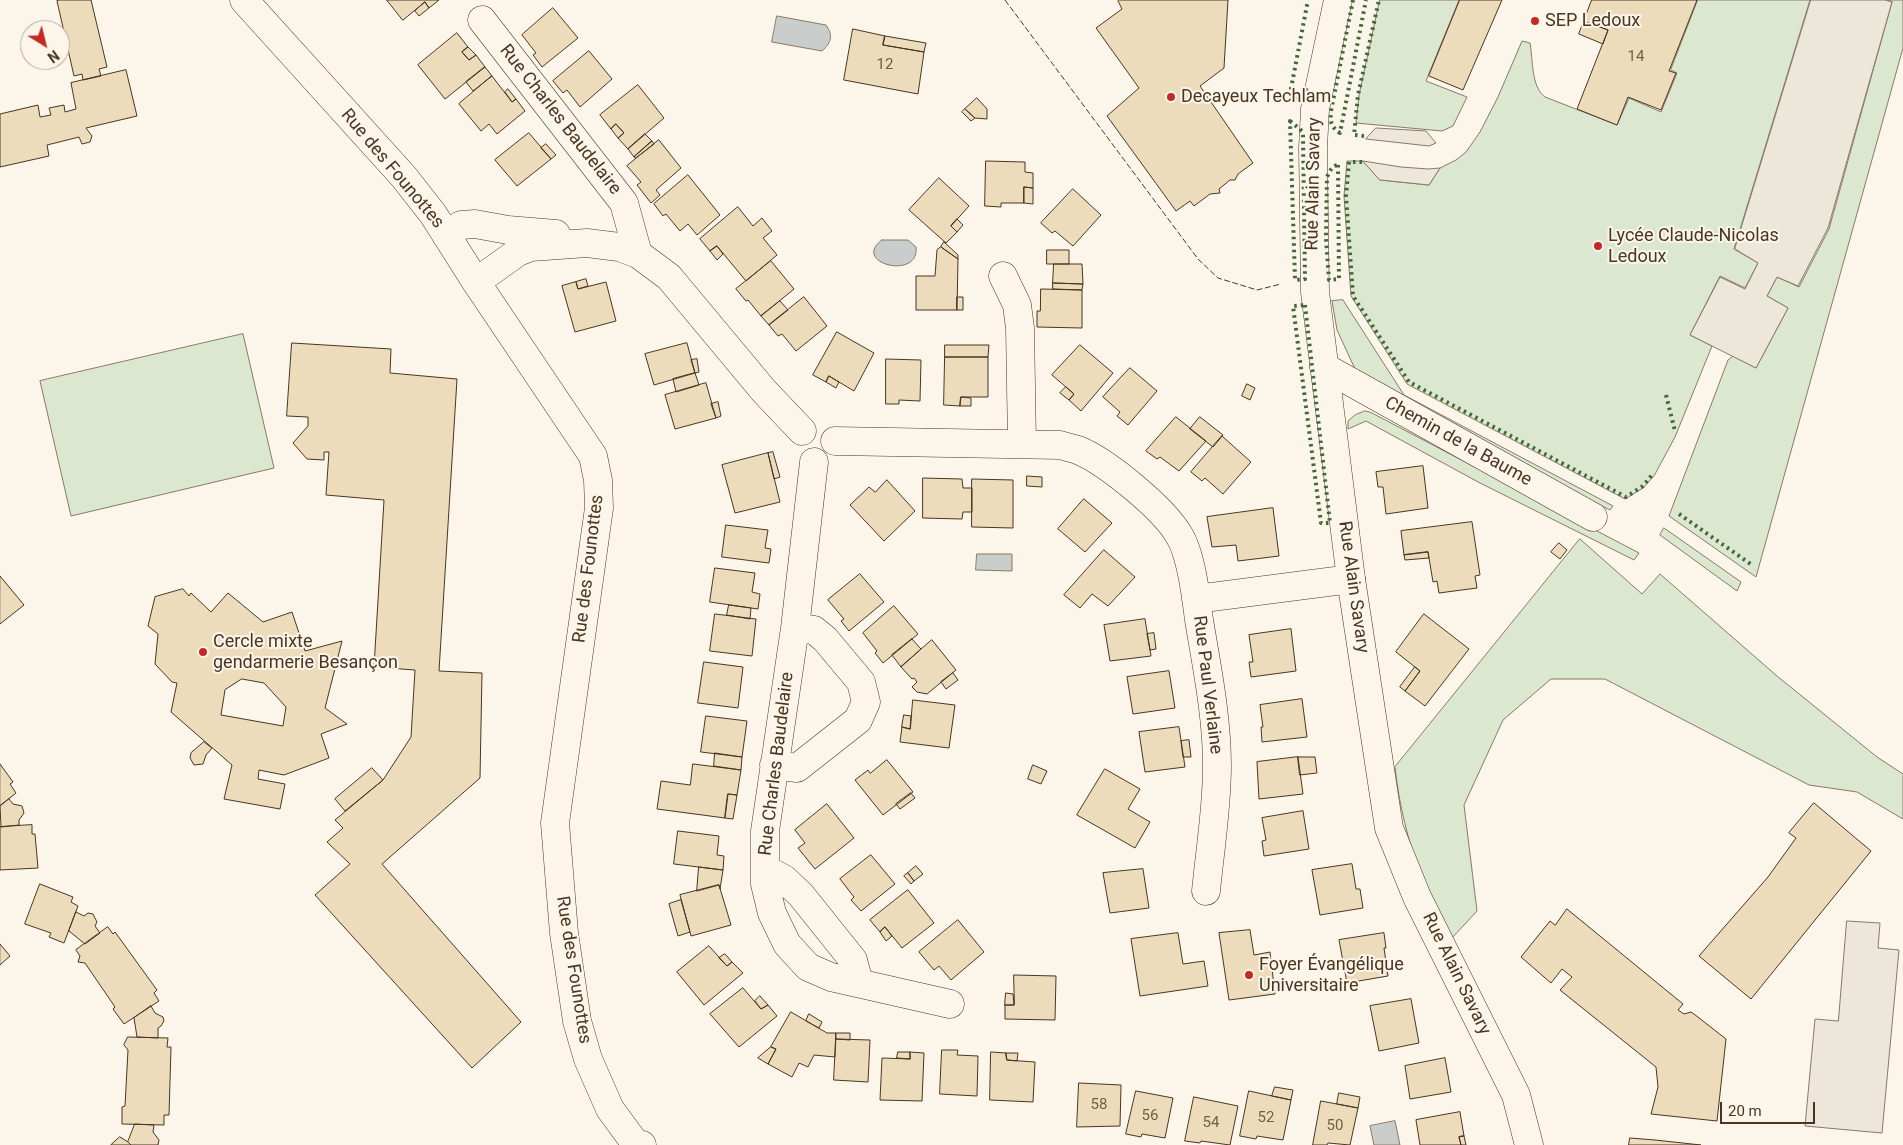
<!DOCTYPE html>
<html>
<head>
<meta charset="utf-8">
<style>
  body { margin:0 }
  #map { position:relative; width:1903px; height:1145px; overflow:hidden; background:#fbf6e9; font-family:Roboto,sans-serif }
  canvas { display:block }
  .north { position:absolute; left:20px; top:20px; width:50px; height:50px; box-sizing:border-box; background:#fbf6e9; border:1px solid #b4a999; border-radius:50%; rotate:144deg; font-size:14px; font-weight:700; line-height:20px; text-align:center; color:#4a3520 }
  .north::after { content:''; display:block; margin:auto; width:18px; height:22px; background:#c62828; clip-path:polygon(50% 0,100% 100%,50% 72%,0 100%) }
  .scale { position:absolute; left:1720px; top:1102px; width:95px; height:22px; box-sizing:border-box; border:2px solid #4a3520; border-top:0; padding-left:6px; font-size:15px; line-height:18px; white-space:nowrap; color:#4a3520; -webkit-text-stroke:4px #fbf6e9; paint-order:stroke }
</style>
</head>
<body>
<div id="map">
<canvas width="1903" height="1145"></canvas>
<div class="north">N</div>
<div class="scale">20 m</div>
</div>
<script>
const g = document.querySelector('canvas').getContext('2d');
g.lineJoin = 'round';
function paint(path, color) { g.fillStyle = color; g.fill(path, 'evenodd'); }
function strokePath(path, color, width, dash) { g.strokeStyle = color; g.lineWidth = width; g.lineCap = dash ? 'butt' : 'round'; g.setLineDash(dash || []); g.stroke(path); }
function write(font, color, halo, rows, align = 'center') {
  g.font = font + ' Roboto,sans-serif'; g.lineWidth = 4; g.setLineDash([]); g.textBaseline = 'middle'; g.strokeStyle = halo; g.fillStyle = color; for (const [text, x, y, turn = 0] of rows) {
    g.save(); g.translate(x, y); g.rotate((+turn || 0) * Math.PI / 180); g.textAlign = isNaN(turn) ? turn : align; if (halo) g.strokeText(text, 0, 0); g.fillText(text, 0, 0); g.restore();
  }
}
const green = new Path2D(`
  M1380,0h79l-33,81 41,16 -14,29 -11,5 -86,-8 3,-28z
  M1698,0h112l-76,249 24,14 -13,25 -25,-12 -30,59 22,11 -37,91 -21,39 -11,12 -18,11 -218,-115 -56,-88 -7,-100 3,-35h16l17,19 49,5 11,-17 16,-8 10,-8 14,-20 18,-35 24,-56 8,2c3,16 1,44 15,54l72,28 12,-27 32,14 16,-39 -6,-3z
  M1887,0h16v48l-147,529 -87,-61 59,-156 5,-4 23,12 32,-60 -21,-12 10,-19 22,10 30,-58 63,-227z
  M1343,300l61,95 209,111 -3,4 -208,-107 -47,-34 -18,-39 -5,-29z
  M243,334l31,134 -203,48 -31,-135z
  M1365,411l5,1 269,141 -5,7 -154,-77 -114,-62 -18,8v-8l7,-6z
  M1664,528l77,54 -4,9 -77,-56z
  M1580,539l62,55 18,-20 117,102 100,81 26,17v45l-46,-27 -48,-7 -204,-106h-54l-48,41 -39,85 13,106 -26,28c-10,-21 -22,-42 -30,-63 -13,-35 -22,-71 -26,-109z`);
const parking = new Path2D(`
  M1811,0h74l7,2 -64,226 -30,58 -21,-9 -10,19 21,12 -32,60 -66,-33 30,-58 25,12 13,-26 -23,-14z
  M1376,128l50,3 10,12 -7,3 -63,-7z
  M1363,161l38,6 27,2 12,-1 -11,17 -49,-5z
  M1847,921l33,2 -2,25 21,2 -17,183 -77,-7 10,-107 23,2z`);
const water = new Path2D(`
  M777,16l49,9c7,10 6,17 -4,26l-50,-9z
  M882,240h26l8,7c4,34 -66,16 -34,-7z
  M977,554h35v17l-36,-1z
  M1395,1121l5,24h-26l-4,-19z`);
const building = new Path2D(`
  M60,0h31l16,67 -8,2 2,7 -18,4 -1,-6 -8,2 -17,-75z
  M387,0h52l-10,8 -4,-6 -22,18z
  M1119,0h109l-4,68 -24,18 53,77 -15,11 -3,6h-5l-11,9 1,4 -10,1 -16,12 -4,-5 -14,10 -69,-95 32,-28 -43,-60 26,-19 -4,-8z
  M1460,0h42l-39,90 -34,-14z
  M1592,0h105l-28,71 7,2 -15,37 -33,-13 -11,28 -40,-16 31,-79 -24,-9z
  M425,2l4,6 -10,8 -4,-5z
  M553,8l25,30 -36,29 -9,-12 3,-2 -14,-18z
  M1584,21l24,9 -5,14 -24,-10z
  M853,29l32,7 -2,9 41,7 -6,42 -74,-14z
  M457,33l11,14 -6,5 7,8 7,-5 9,12 -40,32 -27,-34z
  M885,36l41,7 -2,9 -41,-7z
  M468,47l8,8 -7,5 -7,-8z
  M589,51l23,28 -32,28 -13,-17 -4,3 -10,-12z
  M485,67l7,9 -19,15 -7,-9z
  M126,70l11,46 -51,12 6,8 -2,6 -8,2 -3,-7 -32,8 2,11 -49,11v-53l38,-9 2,12 11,-2 -2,-7 15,-3 1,7 11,-3 -5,-26z
  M492,76l20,26 4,-3 9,12 -28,23 -8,-10 -8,7 -22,-27z
  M638,85l26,33 -36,31 -10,-11 6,-5 -8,-9 -5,5 -11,-14z
  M508,89l8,10 -4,3 -7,-10z
  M977,98l10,11v10l-12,-1 -10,-9z
  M965,109l10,9 -4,3 -9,-9z
  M616,124l8,9 -6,5 -7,-9z
  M529,133l22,26 -34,27 -22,-26z
  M645,134l7,7 -18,16 -6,-8z
  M659,140l22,28 -25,22 4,5 -9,8 -14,-18 4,-3 -14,-16z
  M652,141l2,3 -18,14 -2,-1z
  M546,144l10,11 -5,4 -10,-11z
  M986,161l39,1v10l8,1v15l-9,-1v16h-23v4l-16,-1z
  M688,175l32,40 -23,20 -9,-11 -8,7 -14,-17 -3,2 -9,-12z
  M939,178l30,28 -18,20 6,6 -11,11 -37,-33z
  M1024,187l9,1v16l-9,-1z
  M1073,189l28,26 -28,31 -18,-15 -3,2 -11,-10z
  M738,207l15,19 9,-8 10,13 -9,7 14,17 -31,26 -29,-35 -7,5 -10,-12z
  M957,219l6,6 -6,7 -6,-6z
  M944,242l14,13v4l-17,-12z
  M717,246l6,8 -6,6 -7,-9z
  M941,247l17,12 -1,51h-41v-34h19l2,-26z
  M1047,250h22v14h-22z
  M771,261l23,28 -33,27 -13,-16 -2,1 -10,-12z
  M1054,264h28l1,20 -30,-1z
  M586,279l2,7 -10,3 -2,-7z
  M576,282l2,7 28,-7 10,39 -41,11 -13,-46z
  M1053,283l30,1 -1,6 -29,-1z
  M1041,289l41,1v38l-45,-1v-16h3z
  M804,297l23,29 -31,25 -14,-17 -4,2 -9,-11z
  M957,297h6v13h-6z
  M780,301l8,9 -19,15 -8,-9z
  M837,332l37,21 -20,38 -25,-15 -3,6 -13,-7z
  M292,343l99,6 -1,24 67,6 -18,292 43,2 -2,105 -98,86 139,158 -49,46 -157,-173 35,-31 -23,-22 16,-14 -8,-8 48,-40 28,-43 4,-67 -41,-3 10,-167 -58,-5 3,-43h-5v8l-17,-1 -14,-16 15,-17v-9l-21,-1z
  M687,343l8,30 -41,12 -9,-31z
  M945,345h44l-1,12h-43z
  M1080,345l33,28 -32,38 -12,-11 5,-6 -22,-19z
  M945,357h43v40h-27l-1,9 -16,-1z
  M697,359l2,13 -4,1 -4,-13z
  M886,359l35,1 -1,41 -21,-1v4h-13z
  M1130,368l27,23 -29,34 -11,-9 3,-4 -17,-15z
  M695,373l4,12 -23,7 -3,-13z
  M829,376l10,6 -3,6 -10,-6z
  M706,383l10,35 -41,11 -10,-34z
  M1247,384l8,4 -5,12 -8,-4z
  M1066,387l8,7 -5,6 -9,-7z
  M961,397l10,1v8h-11z
  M718,402l3,14 -5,2 -5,-14z
  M1176,417l30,24 -27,30 -19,-14 -3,2 -11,-8z
  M1200,417l23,18 -10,12 -23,-18z
  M1222,436l29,26 -28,32 -18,-16 -3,3 -11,-9z
  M773,452l7,25 -6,2 -6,-26z
  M768,453l12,49 -45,11 -13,-48z
  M1423,466l5,42 -42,6 -3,-27h-5l-2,-15z
  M1027,476l15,1v10l-15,-1z
  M923,478l39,1 1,9h9v24h-9l-1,7 -39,-1z
  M972,479l41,1v48l-41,-1z
  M887,480l28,31 -31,30 -34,-36 19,-18 6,5z
  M1084,499l28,24 -27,29 -27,-23z
  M1273,508l6,48 -41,5 -2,-16 -24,2 -5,-30z
  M1472,522l8,53 -5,1 2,12 -38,5 -2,-12 -4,1 -5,-30 -24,3 -3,-24z
  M726,525l42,5 -3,18 6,1 -2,14 -47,-6z
  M1559,543l8,7 -7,9 -9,-7z
  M1104,550l31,27 -27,29 -16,-12 -12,14 -16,-13z
  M1428,552l1,6 -24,2 -1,-5z
  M715,568l40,5 -3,19 8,2 -2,15 -48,-7z
  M860,574l24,28 -35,29 -8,-10 3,-2 -16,-19z
  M0,576l24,29 -24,19z
  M183,589l6,7 2,-3 20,19 17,-19 35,29 29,-10 13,39 37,-10 -17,67 22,16 -26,10 8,24 -45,17 -25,-5 -1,9 27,5 -5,25 -56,-10 8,-34 -61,-53 6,-29 -5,-1 -17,-18 3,-30 -10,-8 7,-29zM242,679l22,4 22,24 -3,19 -62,-11 4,-25z
  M729,605l22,3 -1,11 -23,-4z
  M894,606l24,28 -35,29 -8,-10 2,-2 -14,-18z
  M715,614l41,5 -4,37 -42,-5z
  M1424,614l45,35 -44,57 -20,-15 15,-20 -24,-19z
  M1145,619l6,37 -41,5 -6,-36z
  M1291,629l5,42 -45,6 -2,-15h4l-4,-27z
  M1154,633l2,16 -6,1 -3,-16z
  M912,639l9,10 -20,18 -9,-12z
  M932,640l24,30 -29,24 -10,-2 -5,-5 5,-5 -3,-4 -2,1 -11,-12z
  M704,662l39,5 -5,41 -40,-5z
  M1415,667l5,4 -15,20 -5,-4z
  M1169,671l6,37 -42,6 -6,-37z
  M953,673l5,7 -12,9 -5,-7z
  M1302,699l5,38 -45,5 -1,-15h2l-3,-22z
  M913,700l42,5 -6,43 -49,-6 2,-15 8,2z
  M904,715l7,1 -1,13 -8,-2z
  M706,716l41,5 -5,36 -41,-5z
  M1179,727l6,40 -40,5 -6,-40z
  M1189,740l2,17h-8l-2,-16z
  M204,742l8,6 -6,7 -3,9 -9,1 -4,-7 1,-5z
  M715,753l27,4 -1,13 -27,-4z
  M1298,757l5,37 -44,5 -2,-37z
  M1298,757h17l2,16 -17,2z
  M887,760l26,32 -30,23 -28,-35 13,-10 2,3z
  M0,764l13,18 -3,2 6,9 -16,13z
  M693,764l48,6 -4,25 -9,-1 -3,24 -68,-9 4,-28 29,4z
  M1033,765l14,6 -6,13 -13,-5z
  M372,768l11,12 -38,31 -10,-12z
  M1105,769l35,20 -12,20 22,13 -15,26 -58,-33z
  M911,793l4,5 -15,11 -4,-5z
  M728,794l9,1 -4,24 -8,-1z
  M9,799l4,5 9,2 2,7 -5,7v5l-18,2 -1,-21z
  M1814,803l57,48 -120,148 -52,-43 69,-79 28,-39 -7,-5z
  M827,804l27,34 -39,31 -17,-21 7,-5 -10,-13z
  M1303,811l6,38 -45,7 -2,-15 4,-1 -4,-22z
  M32,825v9h3l3,34 -38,2v-43z
  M678,831l41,5 -2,19 7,1 -1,14 -49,-6z
  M871,855l24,29 -34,27 -10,-11 3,-3 -14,-18z
  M1352,864l4,25h4l3,19 -43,7 -8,-45z
  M916,866l7,8 -9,7 -6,-8z
  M699,867l24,3 -3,19 -1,-4 -22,6z
  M1143,869l6,39 -39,5 -7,-40z
  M908,873l6,8 -3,3 -7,-8z
  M40,884l33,13 -2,5 7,4 -14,37 -15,-6 2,-4 -26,-9z
  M719,885l12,40 -40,11 -11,-41z
  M908,890l26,33 -32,25 -17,-21 -5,5 -10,-12z
  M681,900l9,32 -12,4 -9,-32z
  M1567,909l116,95 -5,6 6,4 7,-2 3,2 32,25 -9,82 -66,-7 7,-27 -2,-20 -96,-77 12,-13 -10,-8 -11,14 -30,-26 29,-36 5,4z
  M76,912l8,4 4,-3 5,1 4,8 -2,4 5,7 -15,11 -16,-13z
  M958,920l26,32 -33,28 -12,-14 -5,4 -15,-18z
  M108,927l5,7 2,-2 42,58 -3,3 5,8 -35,23 -11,-15 2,-2 -30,-44 -7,-1 2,-6 -4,-6z
  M885,927l7,9 -6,5 -6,-9z
  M1250,930l4,25 16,-3 5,42 -46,6 -10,-67z
  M1178,933l5,31 21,-3 4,25 -68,10 -9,-57z
  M1384,933l2,15h-2l4,28 -41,7 -8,-43z
  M0,944l10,12 -10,9z
  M709,946l18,20 5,-4 11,11 -39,32 -27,-33z
  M725,954l7,8 -5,4 -8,-8z
  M1014,975l42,1 -1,44 -50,-1v-14h9z
  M743,988l18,21 7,-4 9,11 -38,31 -29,-33z
  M1006,993l7,1 1,11h-9z
  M760,996l8,9 -7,4 -6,-8z
  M1411,999l8,44 -40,8 -9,-45z
  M151,1006l4,7 8,4 1,4 -3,5 -3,2v10l-21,-1 -3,-19z
  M791,1012l36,21h9l-1,24 -21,-2 -6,12 -9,-4 -7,14 -24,-13 8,-15 -5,-2z
  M809,1014l13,8 -3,6 -13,-7z
  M836,1033h14v7l-14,-1z
  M128,1037l40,1 -1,9h4l-2,68h-5v10l-42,-1v-17l3,-1 3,-56 -4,-5z
  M836,1039l34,1 -2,42 -34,-2z
  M771,1047l5,2 -8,15 -10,-6z
  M942,1050h16l-1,5 21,1 -1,40 -37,-2z
  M898,1052h12v7l-13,-1z
  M910,1052l14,1 -2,48 -42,-1 2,-42 28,1z
  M991,1052l15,1 1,7 28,2 -2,40 -43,-2z
  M1006,1053h12l-1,8 -10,-1z
  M1445,1058l6,34 -41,7 -5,-33z
  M1079,1083l42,2 -1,41 -43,1z
  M1275,1087l18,3 -2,10 -19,-4z
  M1136,1091l37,7 -8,40 -23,-4 -1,3 -15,-3z
  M1249,1091l42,9 -8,40 -26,-4 -1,3 -16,-3z
  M1339,1093l21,4 -2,11 -21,-4z
  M1194,1097l44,9 -8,39 -29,-4 -1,2 -15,-2z
  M1321,1101l37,7 -8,37 -22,-2 -1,2h-14z
  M1460,1112l4,24 -5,1 2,8h-41l-4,-25z
  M135,1124l19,1 -1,7 6,8 -1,5h-27l-3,-3z
  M1464,1136l2,9h-5l-2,-8z
  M120,1137l8,5 3,3h-20z
  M1630,1138l25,2 46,5h-72z`);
const street = new Path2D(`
  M244,0l160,177 29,37 43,68 117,174 5,24 1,28 -44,315 9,110 13,88 11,38 22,50 25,34 7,2
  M482,20l142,183 14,51
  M446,235l15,-10 14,-1 33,6 48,4
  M1003,276l14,29 3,23 2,116
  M476,282l42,-30 13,-5 56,-4 32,4 19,7 31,23 95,114 38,40
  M1324,367l269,150
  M835,441l225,4c6,2 12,3 18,5 29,12 85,58 101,85 12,19 17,61 20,85 8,48 18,97 18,146 0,42 -7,84 -11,125
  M814,462l-19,166 -30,203v53l7,29 15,31 21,23 23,10 119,27
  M1196,599l155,-20
  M774,765l23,3 61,-48 8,-18 -5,-20 -36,-43 -11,-9 -19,-2
  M765,869l19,10 17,16 52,65 6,23`);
const secondary = new Path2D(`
  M1338,0l-23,109 -2,39 2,144 36,287 38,249 28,69 99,198 13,50`);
const hedge = new Path2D(`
  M1353,0l-22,111c-1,11 0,16 9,22l26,-133
  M1307,88l-10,11h-8l19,-99
  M1290,121l12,10 1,5 2,143 -10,1z
  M1364,136l-10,-1 4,-40 21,-95
  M1362,162h-13l-3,34 7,100 56,86 217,115 17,-11 9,-11
  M1338,165l1,114 -10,1 -3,-41 1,-62c3,-6 5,-11 11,-12z
  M1305,305l25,218h-9l-28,-217z
  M1666,395l9,36
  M1679,514l73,51`);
const fence = new Path2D(`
  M1005,0l193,259 20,19 39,12 24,-6`);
const markers = [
  [1535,21,5,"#c62828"],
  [1171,97,5,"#c62828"],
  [1598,246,5,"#c62828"],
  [203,652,5,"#c62828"],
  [1249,975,5,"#c62828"]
];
const numberNames = [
  ["14",1636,57],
  ["12",885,65],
  ["58",1099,1105],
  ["56",1150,1116],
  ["52",1266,1118],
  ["54",1211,1123],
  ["50",1335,1126]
];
const poiNames = [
  ["SEP Ledoux",1545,21],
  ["Decayeux Techlam",1181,97],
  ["Lycée Claude-Nicolas",1608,236],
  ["Ledoux",1608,257],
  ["Cercle mixte",213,642],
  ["gendarmerie Besançon",213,663],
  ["Foyer Évangélique",1259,965],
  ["Universitaire",1259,986]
];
const streetNames = [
  ["Rue Charles Baudelaire",560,120,52],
  ["Rue des Founottes",392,169,50],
  ["Rue Alain Savary",1314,184,-89],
  ["Chemin de la Baume",1458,442,29],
  ["Rue des Founottes",589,569,-83],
  ["Rue Alain Savary",1353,587,82],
  ["Rue Paul Verlaine",1207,685,83],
  ["Rue Charles Baudelaire",777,764,-83],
  ["Rue des Founottes",573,970,81],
  ["Rue Alain Savary",1456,974,64]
];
paint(green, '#dce7d0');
strokePath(green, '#887966', 1);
paint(parking, '#ede7d9');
strokePath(parking, '#887966', 1);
paint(water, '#c9cecd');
strokePath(water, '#887966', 1);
paint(building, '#ecdcbc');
strokePath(building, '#4a3520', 1);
strokePath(street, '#4a3520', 29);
strokePath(secondary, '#4a3520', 29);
strokePath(street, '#fbf6e9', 28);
strokePath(secondary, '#fbf6e9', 28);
strokePath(hedge, '#436837', 4, [2.5, 4]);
strokePath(fence, '#4a3520', 1, [6, 2.5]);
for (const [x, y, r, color] of markers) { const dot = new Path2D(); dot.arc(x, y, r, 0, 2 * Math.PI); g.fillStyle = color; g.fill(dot); strokePath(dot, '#fbf6e9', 2); }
write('15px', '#725f47', null, numberNames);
write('18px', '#4a3520', '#fbf6e9', poiNames, 'left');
write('18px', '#4a3520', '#fbf6e9', streetNames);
</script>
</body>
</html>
